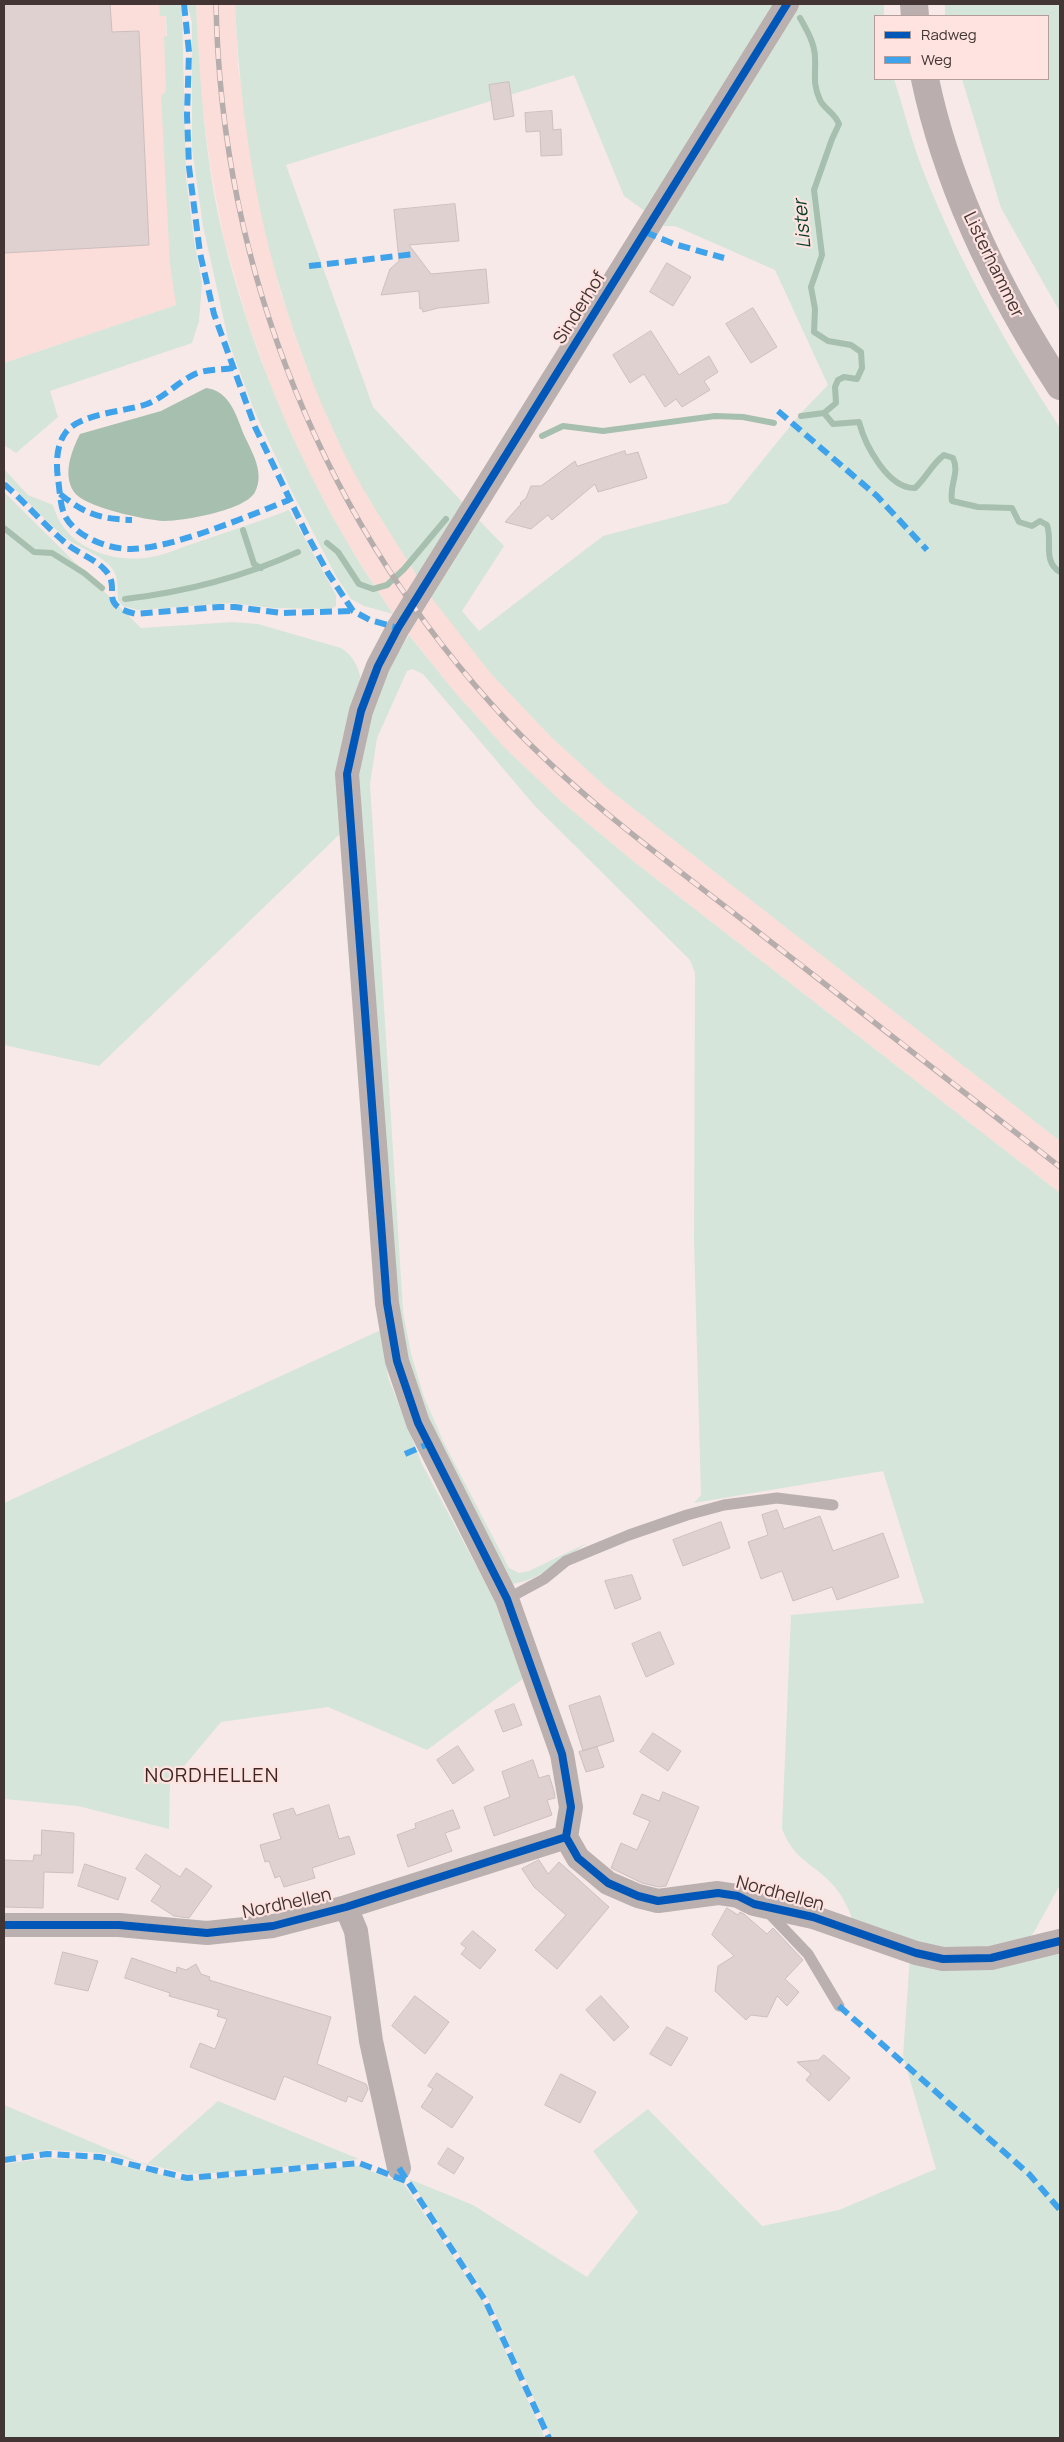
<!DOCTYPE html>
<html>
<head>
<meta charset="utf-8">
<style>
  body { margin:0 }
  #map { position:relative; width:1064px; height:2442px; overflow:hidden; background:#f7e9e7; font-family:Manrope,sans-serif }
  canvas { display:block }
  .frame { position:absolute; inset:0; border:5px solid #423533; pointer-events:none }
  .legend { position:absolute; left:874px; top:15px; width:175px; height:65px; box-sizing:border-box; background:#fee3e0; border:1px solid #b39d9b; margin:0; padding:6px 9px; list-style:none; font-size:15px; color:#423533 }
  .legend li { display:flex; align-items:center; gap:10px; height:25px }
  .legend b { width:25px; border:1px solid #b39d9b }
</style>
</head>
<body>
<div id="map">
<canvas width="1064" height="2442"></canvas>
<div class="frame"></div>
<ul class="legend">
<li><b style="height:6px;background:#0057b8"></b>Radweg</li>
<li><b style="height:6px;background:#3fa3eb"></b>Weg</li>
</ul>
</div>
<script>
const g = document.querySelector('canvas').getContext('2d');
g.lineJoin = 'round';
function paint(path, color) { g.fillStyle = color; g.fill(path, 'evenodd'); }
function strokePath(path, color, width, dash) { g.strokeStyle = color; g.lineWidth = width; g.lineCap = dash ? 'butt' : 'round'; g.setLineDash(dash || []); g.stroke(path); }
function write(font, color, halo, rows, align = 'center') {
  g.font = font + ' Manrope,sans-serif'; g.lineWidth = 4.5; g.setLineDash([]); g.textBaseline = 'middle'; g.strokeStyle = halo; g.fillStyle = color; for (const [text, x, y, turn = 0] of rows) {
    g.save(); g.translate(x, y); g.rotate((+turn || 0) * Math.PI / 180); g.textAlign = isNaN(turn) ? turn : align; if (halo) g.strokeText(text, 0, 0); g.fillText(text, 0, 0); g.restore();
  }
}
const built = new Path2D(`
  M4,4h161l11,301 -172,58z
  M196,4h39l3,64 41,220 24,70 31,75 36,68 49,78 72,95 61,64 55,50 453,353v52l-423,-329 -75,-62 -56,-53 -52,-58 -61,-77 -47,-73 -40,-74 -32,-72 -27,-76 -23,-80 -14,-74 -10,-80z`);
const green = new Path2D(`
  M159,4h21l2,6 4,167 8,63 8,44 -3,37 -7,22 -142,48 8,26 -42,36 -12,-8v-82l172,-58 -6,-41 -9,-168 5,-5 -2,-54 3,-1 -1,-20h-6z
  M187,4h9c4,79 9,159 28,236 26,105 68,207 122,300 14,25 31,49 47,74l-29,-8 -13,-7 -15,-23 -44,-84 -38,-82 -25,-67 -26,-117 -11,-77v-127z
  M235,4h541l-127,210 -25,-18 -50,-121 -288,90 87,242 93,99 -47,73c-30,-48 -62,-95 -85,-147 -64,-141 -92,-274 -99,-428z
  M794,4h90v12h-9v63h19c10,31 18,64 30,94 36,91 83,173 136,255v713l-453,-353 -55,-50 -61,-64 -60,-77 45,-80 28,29 -42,65 17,20 124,-95 125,-33 72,-89 28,-29 -53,-115 -100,-44h-11l-3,-11z
  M945,4h115v308l-59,-104 -39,-129h86v-63h-103z
  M4,469l24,26 25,10c11,42 58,59 98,52 15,-2 30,-10 44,-14 31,-11 63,-21 94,-33l47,85v11l-5,3 -58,-1 -42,-5 -93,7 -15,-4 -5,-6c-1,-11 1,-24 -7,-33 -12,-14 -34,-19 -49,-32 -20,-18 -39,-38 -58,-57z
  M4,492l137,136 92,-6 25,2 83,24c12,8 17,17 20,32l-20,153 -242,233 -95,-21z
  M409,635l45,56 52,58 56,53 75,62 423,329v692l-27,49 -12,9 -73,11 -92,-26c-6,-15 -11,-29 -22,-42 -20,-23 -39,-24 -52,-57l9,-214 133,-12 -41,-132 -189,32 7,-8 -7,-254 1,-268 -5,-13 -156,-155 -111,-131 -11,-5 -5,2 -30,67 -7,46 33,527 8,43 13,43 19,44 66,127 10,5 10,-2 58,-28c-23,15 -48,38 -76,41l-90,-173 -25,-101 -38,-537 14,-66 18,-42z
  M381,1330l7,47 34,87 79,148 23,66 -97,72 -99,-43 -107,15 -51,61 -1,46 -91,-23 -74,-7v-296z
  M1060,1947v491h-508l-64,-140 -79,-119 64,26 114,72 51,-65 -45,-61 55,-42 114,117 77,-16 97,-41 -33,-113 7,-100z
  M218,2101l141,58 -126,13 -45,2 -86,-21 -53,-3 -45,7v-52l142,60z
  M47,2158l52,2 88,21 171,-15 46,18 79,117 62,137h-541v-274z`);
const water = new Path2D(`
  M206,388c24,3 30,27 38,47 8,17 21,38 11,57 -9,18 -71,29 -91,29 -19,-1 -80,-14 -90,-29 -12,-18 -2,-42 6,-58l81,-23z`);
const stream = new Path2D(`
  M800,18c7,12 15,26 15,40 1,17 -3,24 5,42 4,9 14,12 19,24l-7,15 -18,51 8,65 -11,32 4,22 -1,23 14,9 23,4 10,7 1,16 -5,11 -13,-2 -6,3 -3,7 1,16 -12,10 9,11 26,-2c6,23 29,67 56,66 11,-10 17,-24 29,-33l9,3c7,15 -4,27 -1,43l26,6 34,1 7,14 13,4 8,-5 7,4c6,16 -5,36 13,47
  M801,416l23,-3
  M542,436l21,-10 40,5 112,-15 28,1 31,6
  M4,528l30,24 18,1 32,20 18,15
  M243,530l11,34 7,4
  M327,543l11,9 21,32 14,5 14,-4 17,-16 42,-50
  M125,599c60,-7 118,-22 173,-47`);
const building = new Path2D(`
  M4,4h106l2,28 27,-1 10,214 -145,8z
  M509,82l5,34 -20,4 -5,-35z
  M552,111l1,19 8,-1 1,26 -21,1 -1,-25 -14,1 -1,-19z
  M455,204l4,37 -50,4 22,29 55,-5 3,34 -51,5 -15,4 -1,-4 -2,1 -1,-18 -38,4 9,-26 9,-8 -5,-51z
  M667,263l24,14 -18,29 -23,-14z
  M753,308l24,39 -26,16 -25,-39z
  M651,331l28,44 30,-19 9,16 -14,9 6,9 -28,17 -6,-8 -11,8 -21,-33 -14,9 -17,-28z
  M625,451l1,4 12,-3 9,26 -49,14 -3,-8 -43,36 -4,-5 -17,14 -26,-7 16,-18 -1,-1 6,-5 5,-12h10l34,-25 2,5z
  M777,1510l7,19 36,-13 13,35 50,-18 16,44 -62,23 -5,-13 -39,14 -11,-30 -21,8 -13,-37 20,-7 -6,-20z
  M721,1522l9,26 -47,18 -10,-26z
  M632,1575l9,24 -26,10 -10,-28z
  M660,1632l14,32 -28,13 -14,-33z
  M600,1696l14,45 -31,10 -14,-45z
  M514,1704l8,21 -19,7 -8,-21z
  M653,1733l28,18 -13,20 -28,-19z
  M458,1746l16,24 -21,14 -16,-24z
  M597,1747l7,20 -18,5 -7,-20z
  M533,1760l6,18 10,-3 5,16 1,7 -8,2 5,15 -58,21 -10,-29 26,-10 -8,-25z
  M663,1792l36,15 -33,79 -7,1 -17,-4 -31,-15 10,-25 16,7 13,-29 -17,-7 9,-20 17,7z
  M329,1805l10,34 10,-3 6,18 -43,14 3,10 -31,9 -4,-11 -5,2 -6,-17 -4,1 -5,-17 21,-6 -8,-25 20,-6 3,7z
  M453,1810l7,18 -15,5 7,18 -44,16 -11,-32 19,-7 -1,-4z
  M42,1830l32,3 -1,40 -29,-1 -1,36 -39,-1v-47l29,1 1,-6h7z
  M146,1854l34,23 6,-9 26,18 -23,32 -15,-2 -23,-15 10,-15 -25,-17z
  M539,1860l9,14 11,-12 50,45 -52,62 -22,-19 31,-35 -32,-28 -12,-18z
  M85,1864l41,14 -8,22 -40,-14z
  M727,1908l11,7 2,-3 4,2 23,20 6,-6 30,32 -18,19 14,13 -12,14 -10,-10 -10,21 -16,-2 -5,5 -31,-29 3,-25 16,-10 -22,-21z
  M473,1931l23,19 -16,19 -19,-15 5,-6 -5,-4z
  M63,1952l35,9 -10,30 -33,-7z
  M132,1958l44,15 1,-6 9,3 10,-6 5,10 9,3 -1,3 122,37 -14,47 49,20 2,5 -6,13 -14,-6 -2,6 -62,-26 -9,24 -85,-33 10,-24 15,6 12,-30 -10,-3 2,-6 -50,-14 1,-3 -45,-15z
  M415,1996l34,26 -24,32 -33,-28z
  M601,1996l28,31 -15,14 -28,-31z
  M667,2027l21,11 -17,28 -21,-12z
  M824,2055l26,23 -21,23 -23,-21 5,-6 -14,-12 21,-2z
  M437,2073l36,24 -21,31 -31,-21 12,-18 -5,-3z
  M561,2074l35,18 -16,31 -35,-18z
  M448,2148l16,10 -10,16 -16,-10z`);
const lane = new Path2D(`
  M507,1599l37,-20 22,-18 63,-26 58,-20 37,-10 53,-7 56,7
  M766,1910l42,44 31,52`);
const street = new Path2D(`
  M787,4l-389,624 -20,38 -17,45 -14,63 40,529 10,58 21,62 89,176 55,155 9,53 -5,30 12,21 30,25 30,13 20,5 60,-8 20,3 16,8 59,13 103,36 27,6 48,-1 69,-17
  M346,1907l10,24 15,110 28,127
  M4,1925h115l88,8 66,-7 73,-19 220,-70`);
const secondary = new Path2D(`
  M914,4l1,12
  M925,79c23,110 74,213 135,307`);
const rail = new Path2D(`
  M216,4c5,267 109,523 292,718 71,75 155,136 236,199 106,82 211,164 316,246`);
const quiet = new Path2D(`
  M184,4l5,48 -2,63 2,52 11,86 14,61 41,113 51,106 22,40 25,38 17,9 28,8
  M645,232l29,12 50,14
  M309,266l106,-12
  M233,368c-11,2 -27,1 -38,6 -17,8 -30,23 -48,30 -22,8 -66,9 -81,28 -10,13 -10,32 -8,47 2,12 2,27 7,37 11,21 43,33 66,33 43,-1 117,-33 158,-49
  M778,411l99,85 50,54
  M4,484c22,19 41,42 64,61 10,8 25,13 35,23 22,20 -9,36 33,46l83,-7h16l47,6 71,-2
  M60,494c25,20 40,25 72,26
  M405,1454l23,-10
  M839,2006l190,168 31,36
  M4,2160l43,-6 53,3 87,21 172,-15 47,18
  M399,2168l86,132 64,138`);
const cycleway = new Path2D(`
  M787,4l-389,624 -20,38 -17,45 -14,63 40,529 10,58 21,62 89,176 55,155 9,53 -5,30 12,21 30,25 30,13 20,5 60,-8 20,3 16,8 59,13 103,36 27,6 48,-1 69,-17
  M4,1925h115l88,8 66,-7 73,-19 220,-70`);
const streetNames = [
  ["Listerhammer",993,265,64],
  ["Sinderhof",580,308,-58],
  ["Nordhellen",780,1894,15],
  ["Nordhellen",287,1904,-12]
];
const waterNames = [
  ["Lister",803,224,-95]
];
const quarterNames = [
  ["NORDHELLEN",212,1776]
];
paint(built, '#fbddda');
paint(green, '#d6e5d9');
paint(water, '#a6bfaf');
strokePath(stream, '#a6bfaf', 6);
paint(building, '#ded1d0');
strokePath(building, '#ccbfbe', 1);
strokePath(lane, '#b9b0af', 11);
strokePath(street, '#b9b0af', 24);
strokePath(secondary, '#baafae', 28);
strokePath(rail, '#b6aeac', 5.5);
strokePath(rail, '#fee3e0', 4, [11]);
strokePath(quiet, '#3fa3eb', 6, [12, 6]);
strokePath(cycleway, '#0057b8', 8);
write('18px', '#423533', '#fee3e0', streetNames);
write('italic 19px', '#043d27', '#fee3e0', waterNames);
g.letterSpacing = '1px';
write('20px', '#3f2624', '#fee3e0', quarterNames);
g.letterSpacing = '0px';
</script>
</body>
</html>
